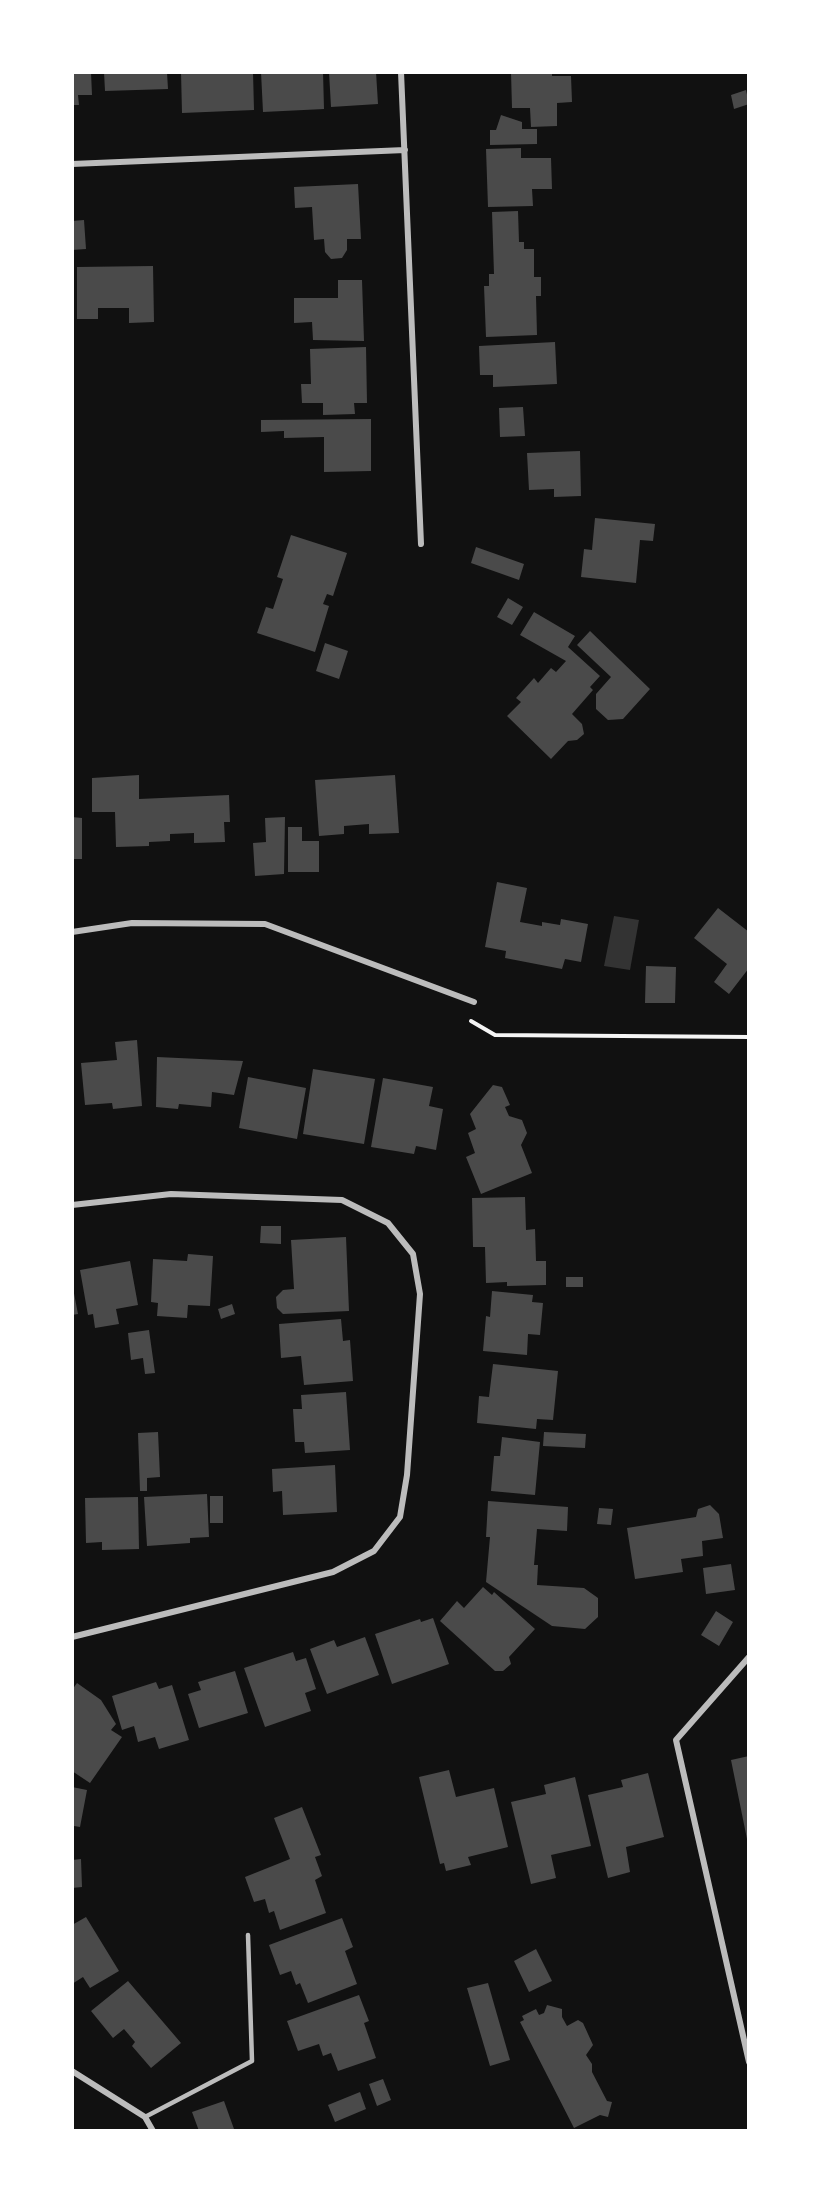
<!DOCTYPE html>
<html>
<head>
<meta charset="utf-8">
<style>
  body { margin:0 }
  #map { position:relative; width:821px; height:2203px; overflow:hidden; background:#111; font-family:Roboto,sans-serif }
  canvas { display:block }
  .frame { position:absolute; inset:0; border:74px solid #fff; pointer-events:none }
</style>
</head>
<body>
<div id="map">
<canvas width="821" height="2203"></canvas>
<div class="frame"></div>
</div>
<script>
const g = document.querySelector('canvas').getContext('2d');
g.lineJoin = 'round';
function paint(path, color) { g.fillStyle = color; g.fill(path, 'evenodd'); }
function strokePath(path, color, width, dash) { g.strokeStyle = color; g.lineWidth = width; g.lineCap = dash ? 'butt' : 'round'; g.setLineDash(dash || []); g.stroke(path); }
const water = new Path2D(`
  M614,916l25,4 -9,50 -26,-4z`);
const building = new Path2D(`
  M72,72h19l1,23h-14l1,10h-7z
  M104,72h63l1,17 -63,2z
  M181,72h72l1,38 -72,3z
  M261,72h62l1,37 -61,3z
  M329,72h47l2,32 -47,3z
  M511,72h41v4h19l1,26 -15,1v23l-26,1 -1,-19h-18z
  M746,90l3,14 -15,5 -3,-14z
  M501,115l21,7v7h15v15l-47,1v-15h6z
  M521,148v10h30l1,31h-20l1,17 -45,1 -2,-58z
  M358,184l3,55h-14v11l-5,8 -11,1 -6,-7 -1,-13 -10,1 -2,-33 -17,1 -1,-21z
  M518,211l1,31h5v7h10v28h7v19h-5l1,39 -51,2 -2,-51h5v-12h5l-2,-62z
  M84,220l2,29 -14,1v-29z
  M153,266l1,56 -25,1v-15h-31v11h-21v-52z
  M338,280h24l2,61 -51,-1 -1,-18 -18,1v-25h44z
  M555,342l2,42 -64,3v-12h-13l-1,-29z
  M366,347l1,56h-13l1,11 -32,1v-12h-21l-1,-19h10l-1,-35z
  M523,407l2,29 -25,1 -1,-29z
  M371,419v52l-47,1v-35l-40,1v-7l-23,1v-12z
  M580,451l1,45 -27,1v-8l-25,1 -2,-37z
  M595,518l60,6 -2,17 -13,-1 -4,43 -55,-6 3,-28 8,1z
  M291,535l56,18 -14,43 -6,-2 -4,10 6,2 -14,46 -58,-19 9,-26 7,2 10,-30 -6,-2z
  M476,547l48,17 -5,16 -48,-17z
  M508,598l15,9 -11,18 -15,-8z
  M534,612l41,24 -7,11 32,29 -10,11 3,3 -21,24 10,10 2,10 -7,6 -9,1 -17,18 -44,-43 14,-14 -5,-4 18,-20 4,5 13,-15 5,4 10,-11 -46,-26z
  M590,631l60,58 -27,30 -15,1 -12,-11v-15l15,-17 -34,-32z
  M325,643l23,8 -9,28 -23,-8z
  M139,775v24l90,-4 1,27h-6l1,20 -31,1v-10l-24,1v7l-21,1v4l-33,1 -1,-35h-23v-34z
  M395,775l4,58 -30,1v-10l-25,2v8l-25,2 -4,-56z
  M72,817l10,1v41h-10z
  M285,817l-1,57 -29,2 -2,-33 13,-1 -1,-24z
  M288,827h14v14h17v31h-31z
  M497,882l30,6 -7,34 22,4v-4l18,3 1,-6 27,5 -7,38 -16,-3 -3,10 -57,-11 1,-7 -21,-4z
  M718,908l31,24v36l-20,26 -15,-12 13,-18 -33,-26z
  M646,966l30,1 -1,36h-30z
  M137,1040l5,66 -29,3 -1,-6 -27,2 -4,-42 36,-3 -2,-18z
  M157,1057l86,4 -9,34 -22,-3 -1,15 -32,-3 -1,5 -22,-2z
  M313,1069l62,10 -11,65 -61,-10z
  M248,1077l58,11 -9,51 -58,-11z
  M383,1078l50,9 -4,19 14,3 -7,41 -20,-4 -2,8 -43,-7z
  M493,1085l9,2 8,18 -5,2 4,9 13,4 5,13 -6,12 11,28 -51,21 -15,-37 9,-4 -7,-20 8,-4 -6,-15z
  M525,1197l1,33 9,-1 1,32h10v24l-39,1v-4l-21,1 -1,-36h-12l-1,-49z
  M261,1226h20v18l-21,-1z
  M346,1237l3,74 -66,3 -6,-6 -1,-11 7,-7 11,-1 -3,-49z
  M188,1254l25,2 -3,50 -22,-1 -1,13 -30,-2 1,-13 -7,-1 2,-43 34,2z
  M130,1261l8,44 -22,4 3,15 -24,4 -2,-14 -5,1 -8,-45z
  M566,1277h17v10h-17z
  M72,1283l6,31 -6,1z
  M492,1291l41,4 -1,7 11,1 -3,32 -12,-1 -1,21 -44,-4 3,-35 4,1z
  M232,1304l3,10 -14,5 -3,-10z
  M341,1319l2,22 7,-1 3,41 -49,4 -3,-29 -20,2 -2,-34z
  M149,1330l6,43 -10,1 -2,-16 -12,2 -3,-27z
  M493,1364l65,7 -5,49 -16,-1 -1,10 -59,-6 2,-27 10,1z
  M346,1392l4,58 -45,3 -1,-11h-9l-2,-33h9l-1,-14z
  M158,1432l2,45 -13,1v13h-7l-2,-58z
  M544,1432l42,2 -1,14 -42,-2z
  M502,1437l38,5 -5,53 -44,-4 3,-35h6z
  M335,1465l2,47 -54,3 -1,-24 -9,1 -1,-23z
  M207,1494l2,43 -19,1v5l-43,3 -3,-49z
  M210,1496h13v27h-13z
  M138,1497l1,52 -37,1v-8l-16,1 -1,-45z
  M488,1501l80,6 -1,24 -30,-2 -3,36h4l-1,20 47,3 14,10v19l-13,12 -33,-3 -66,-44 4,-45h-4z
  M710,1505l9,9 4,24 -21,3 1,15 -22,3 2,13 -48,7 -8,-51 69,-11 2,-8z
  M599,1508l14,1 -2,16 -14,-1z
  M731,1564l4,26 -29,4 -3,-26z
  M483,1587l9,8 2,-3 41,37 -26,28 2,7 -8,7h-8l-55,-50 17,-20 7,7z
  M716,1611l17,11 -14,24 -18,-11z
  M433,1618l16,46 -57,20 -17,-50 45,-15 1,3z
  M365,1637l14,38 -52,19 -17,-45 24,-9 3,7z
  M293,1652l3,9 10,-3 10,31 -11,4 6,18 -46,16 -21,-59z
  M235,1671l13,42 -49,15 -11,-34 13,-4 -3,-8z
  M156,1682l3,7 13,-4 17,55 -30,9 -4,-12 -17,5 -4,-16 -12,4 -10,-34z
  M77,1683l24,17 15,24 -5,6 11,7 -32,46 -18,-12v-81z
  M749,1756v87l-1,1 -17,-84z
  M449,1770l7,27 38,-9 14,59 -40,10 3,8 -25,6 -2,-8 -4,1 -21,-87z
  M648,1773l16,64 -38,10 4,25 -22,6 -20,-83 35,-8 -2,-7z
  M575,1777l16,69 -40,9 5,23 -25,6 -20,-82 35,-8 -2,-9z
  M72,1787l15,3 -7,37 -6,-1 -1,5z
  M302,1807l19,48 -6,2 7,19 -7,4 11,33 -46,17 -6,-19 -5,2 -4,-14 -11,3 -9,-25 45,-18 -16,-41z
  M81,1859l1,28 -10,1v-28z
  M86,1917l33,54 -29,17 -7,-11 -11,7v-59z
  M342,1918l11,29 -8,4 12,33 -49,19 -8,-20 -4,2 -5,-14 -11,4 -11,-30z
  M536,1949l16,32 -23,11 -15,-31z
  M128,1981l53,62 -30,25 -19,-22 3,-4 -11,-13 -11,9 -22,-27z
  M488,1983l22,77 -20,6 -23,-78z
  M359,1995l10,26 -5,2 12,35 -38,13 -7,-18 -8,3 -4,-12 -21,7 -11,-30z
  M547,2005l15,4v8l5,9 11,-6 5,3 10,22 -7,10 6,9v8l15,29 5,1 -4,15 -8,-2 -26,13 -54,-106 4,-2 -2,-4 14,-7 3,6 5,-2z
  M383,2079l8,21 -14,6 -8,-22z
  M360,2092l6,17 -31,13 -7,-17z
  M224,2101l10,28 -35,2 -7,-19z`);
const path = new Path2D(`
  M471,1021l24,14 254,2`);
const service = new Path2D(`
  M145,2117l107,-56 -4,-126`);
const minor = new Path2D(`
  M401,72l20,472
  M72,164l333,-14
  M72,932l60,-9 133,1 209,78
  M72,1205l99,-11 171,6 46,23 25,31 7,40 -13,181 -7,42 -26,34 -41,21 -261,65
  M749,1657l-73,83 73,322
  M72,2071l73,46 8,14`);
paint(water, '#333');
paint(building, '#4a4a4a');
strokePath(path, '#f5f5f5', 4);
strokePath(service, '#bcbcbc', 4.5);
strokePath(minor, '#bcbcbc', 6);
</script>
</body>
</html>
